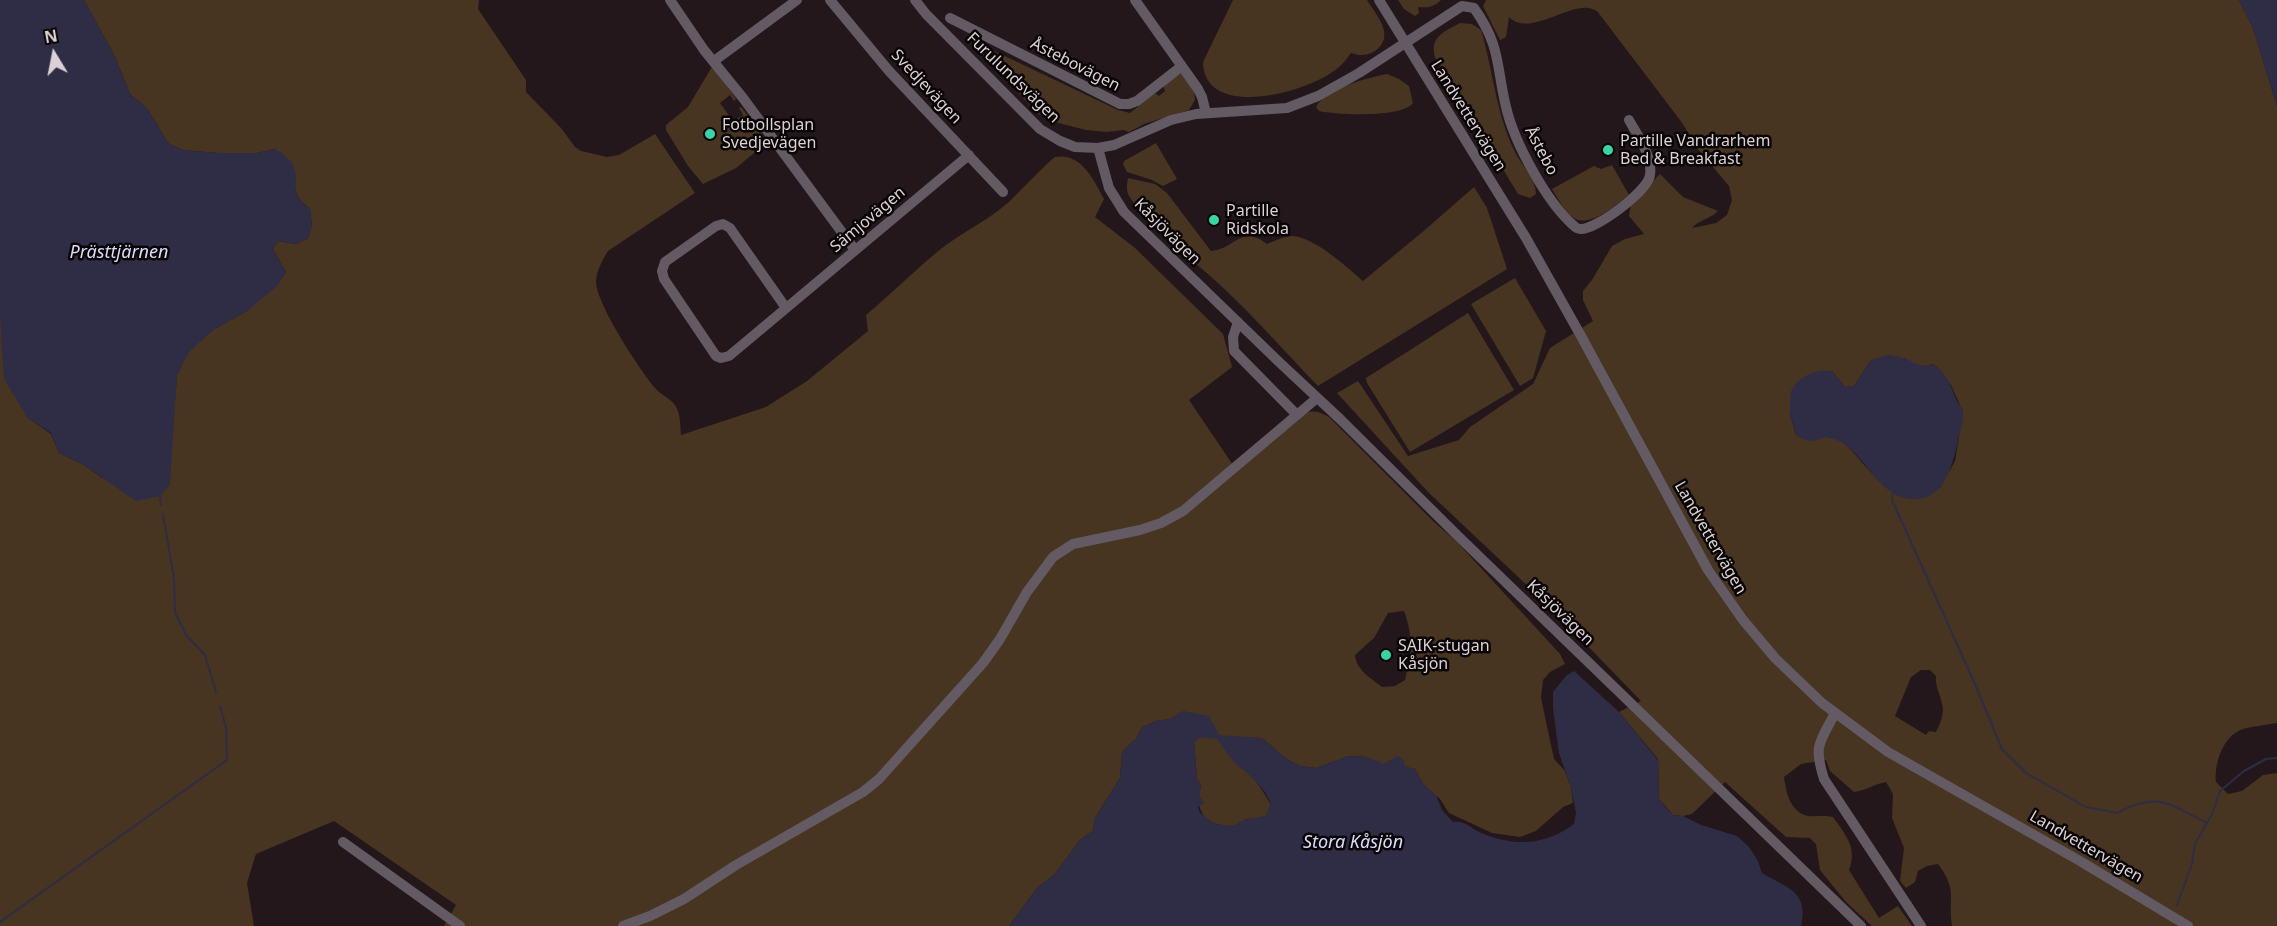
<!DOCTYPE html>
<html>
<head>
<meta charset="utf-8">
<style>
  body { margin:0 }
  #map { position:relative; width:2277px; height:926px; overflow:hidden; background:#24171c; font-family:"Noto Sans",sans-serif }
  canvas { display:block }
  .north { position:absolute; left:24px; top:24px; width:60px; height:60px; -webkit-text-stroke:4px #090506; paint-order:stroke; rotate:350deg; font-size:16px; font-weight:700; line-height:24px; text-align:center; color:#dbd1d4 }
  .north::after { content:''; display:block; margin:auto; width:21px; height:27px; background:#dbd1d4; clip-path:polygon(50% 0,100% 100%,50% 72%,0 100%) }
</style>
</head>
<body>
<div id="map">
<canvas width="2277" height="926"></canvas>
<div class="north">N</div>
</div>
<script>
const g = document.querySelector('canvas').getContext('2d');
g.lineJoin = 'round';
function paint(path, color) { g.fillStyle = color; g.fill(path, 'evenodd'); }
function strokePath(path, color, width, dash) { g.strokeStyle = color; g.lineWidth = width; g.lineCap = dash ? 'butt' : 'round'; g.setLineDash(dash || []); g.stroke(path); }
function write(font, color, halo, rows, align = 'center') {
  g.font = font + ' "Noto Sans",sans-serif'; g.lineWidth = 5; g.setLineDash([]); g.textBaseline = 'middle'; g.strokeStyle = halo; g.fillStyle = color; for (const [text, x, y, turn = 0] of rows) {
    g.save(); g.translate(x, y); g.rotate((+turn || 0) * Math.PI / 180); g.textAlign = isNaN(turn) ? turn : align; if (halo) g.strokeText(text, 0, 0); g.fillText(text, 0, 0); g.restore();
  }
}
const green = new Path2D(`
  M84,0h395l-1,9 48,71v12l35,36 14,19 6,4 26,6 12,-2 36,-21 40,59 -87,58c-6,10 -11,19 -12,30 -1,21 45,91 60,108 5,6 14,9 18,15 7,8 6,21 7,31l85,-28 41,-26 61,-50 -2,-16c26,-22 50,-46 76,-67 22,-17 47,-28 68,-47 6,-6 42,-43 45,-44 26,-5 39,23 49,42l-9,18 40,31 88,86 9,33 -43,33 46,68 70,-55c10,-3 15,-1 24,4l104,104 25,22 102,111 5,10 -15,8 -7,8 -2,18 13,61 11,12 6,16 2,16 -10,4 -27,24 -16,6 -28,-4 -43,-20 -9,-14 -17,-15 -8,-15 -31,-4 -18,-8 -17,-1 -33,12 -16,-2 -14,-7 -24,-21 -33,-1 -4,11c6,14 13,15 23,25 9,8 17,21 23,32l-5,11c-6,2 -12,2 -18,3 -6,1 -11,7 -17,7 -27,0 -37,-16 -30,-40l-4,-7 -3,-37 6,-5 -16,-26 -14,8 -14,2 -14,6 -6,12 -14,13 -2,26 -25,40 -2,13 -13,9 -26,35 -17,13 -28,38h-565l12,-21 -122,-84 -78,33 -9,29 7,43h-254v-611l27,102 24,17 8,19 25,12 18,13 73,-77 2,-26 11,-22 10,-11 16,-13 33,-18 39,-39 -13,-23 5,-8 18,3 12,-6 4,-13 -2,-16c-11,-9 -17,-16 -15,-31l-20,-29 -18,4h-39l-36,-3 -14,-7 -21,-35 -17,-14 -15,-37zM1404,611c10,28 7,41 1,69l-10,6 -13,1c-11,-9 -26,-17 -27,-32l19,-17 14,-25z
  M1233,0h134c10,16 29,36 8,51 -8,5 -15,5 -24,2 -4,5 -7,10 -12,14 -27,25 -135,55 -136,-5z
  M1398,0h43c-7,7 -13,8 -23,7l1,6 -4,3 -11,-7z
  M1486,0h753l14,28 24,78v617c-11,2 -23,3 -34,6 -20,7 -29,34 -27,53l12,12 14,-3 21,-16 14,-2v153h-325c-4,-29 6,-35 -14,-62l-11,2 -9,5 -3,11 -9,6 -6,-7 4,-33 -12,-30 1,-24 -7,-12c-12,2 -21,9 -32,10l-24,-21 -4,-11 -25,4 -17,13c2,15 6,35 24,39 8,1 16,-1 25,1 12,17 25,31 16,53l30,48 19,-12 14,20h-40l-26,-24 -26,-32 -4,-26 -6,-6 -24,-1 -61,-55 -33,32 -9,2 -10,-1 -14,-16 -1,-40 -39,-47 22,-11 -92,-95 -121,-114 -91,-99 21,-12 50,75 51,-16 11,-13 63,-43 17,-36 43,-27 -10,-21v-9l9,-11 20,-34 13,-7 19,-5 -15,-18 2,-12 29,-30 23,23 35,14c-8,8 -19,9 -26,17l24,-5 11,-8 5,-15 -3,-14 -33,-39 -13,-23 -86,-113c-3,-1 -6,-3 -9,-3 -22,-3 -60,29 -79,9l-3,20 -6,3 -17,-34zM1904,358c10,6 17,11 28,6l5,3 14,18 12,27 -8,49 -15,27 -55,-1c-6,-6 -12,-12 -17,-18 -12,-12 -21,-30 -40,-32 -16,-1 -11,8 -32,-2l-6,-20 1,-11 41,-33 13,16 9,-1 17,-26zM1921,670h9l6,6c-1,11 4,17 6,28 3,9 -2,20 -6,28l-7,-1 -3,4 -31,-19 16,-39z
  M1460,23l12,1 9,6c12,40 15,84 34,122 7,14 21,27 21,42l-6,4 -12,-4 -83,-137c-6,-20 10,-26 25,-34z
  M988,48l130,62 12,3 25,-20 4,3 6,-5 -2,-6 17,-11 5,1 9,15 1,10 -6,10 -45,14 -15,8 -5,-2 -17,2 -21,-2 -31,-8 -18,-9 -54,-58 -2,-6z
  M713,65l23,34 -2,2 -4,-6 -10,8 13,18 10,-6 -4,-7 2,-1 21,26 3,11 -29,24 -33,16 -15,-18 -22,-36v-5l22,-18z
  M1387,74l12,5 10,7 4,17c-11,15 -76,12 -94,8l-3,-4c10,-19 51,-29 71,-33z
  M1156,143l21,36 -14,7 -11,-6 -25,-8 -4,-8 1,-3z
  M1612,165l17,30c-13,10 -42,36 -58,21 -8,-7 -13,-18 -19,-27l42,-23 7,3z
  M1128,178l27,6 12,9 44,58c25,-2 29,-27 56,-7 6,-2 15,-7 23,-8 22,-1 57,31 73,45l63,-52 48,-42 13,21 20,61 -189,117c-33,-34 -65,-71 -100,-103 -26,-24 -70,-57 -89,-87 -3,-6 -2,-12 -1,-18z
  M1515,278l31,53 -13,47 -13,8 -49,-82z
  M1468,313l46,77 -104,62 -43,-69 -1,-5z`);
const water = new Path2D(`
  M0,0h84l31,57 15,37 17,14 21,35 14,7 36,3h39l18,-4c6,4 15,9 18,16 9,20 -8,24 17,44l2,16 -4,13 -12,6 -18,-3 -5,8 13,23 -10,15 -29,24 -33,18 -26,24 -11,22 -7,109 -10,12 -24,5 -52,-36 -25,-12 -8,-20 -24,-16 -23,-38 -4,-64z
  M2239,0h38v106l-24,-78z
  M1888,355c5,1 10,1 15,3 11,3 16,11 28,6 16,7 20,23 26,37 2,3 6,8 6,12 1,7 -2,16 -4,23 -5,22 -12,62 -42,63 -33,3 -48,-36 -70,-53 -5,-4 -15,-9 -21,-9 -5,0 -9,4 -13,4 -6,1 -12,-3 -17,-6 -1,-8 -6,-16 -6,-24 0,-4 0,-14 1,-19 5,-15 27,-24 41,-21l13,16 9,-1 17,-26z
  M1574,671l45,41 39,48 1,39 7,9 7,7 10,1 18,9 36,11 12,11 9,14 4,12c25,15 47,18 39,53h-792l28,-38 17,-13 26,-35 13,-9 2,-13 25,-40 2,-26 14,-13 6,-12 14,-6 14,-2 13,-8 26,5 10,19 43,3 24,21 14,7 16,2 33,-12 17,1 18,7 13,-8 6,3 2,7 10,3 8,15 13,11 6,15 11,12c11,-2 17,5 26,10 33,15 66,14 95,-8l2,-11 -5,-26 -12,-34 -6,-45v-16l13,-16zM1200,737l17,2 18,25 13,9 17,19 6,12 -5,12 -22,4 -11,6 -18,-2 -15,-11 -2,-6 6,-4 -5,-8 2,-9 -4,-7 -3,-37z`);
const stream = new Path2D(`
  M1893,492l-1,8 83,184 27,65 24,24 60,34 31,6c41,-22 52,-9 90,10
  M160,496l1,9
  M163,514l11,65 1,33 11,23 19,20 11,37
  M2177,905l15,-41 3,-20 17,-30 8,-23 24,-20 22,-12 11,-1
  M0,922l227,-162 -1,-32 -6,-22`);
const minor = new Path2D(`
  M670,0l34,50 39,48 112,152
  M830,0l59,71 114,121
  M915,0l11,14 114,115 20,12 15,6 23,1 16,-3 57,-25 25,-6 91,-6 31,-12 41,-23 103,-67 12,2c27,38 22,57 32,99 8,35 40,94 67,118 2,2 4,4 7,4 16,1 68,-38 70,-54 3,-19 -13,-40 -21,-55
  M1135,0l63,89 4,8 4,16
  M1379,0l147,238 55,98 127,234 35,50 32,38 47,45 66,49 192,109 108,65
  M950,18l170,86h9l8,-3 45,-35
  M714,61l83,-61
  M1098,148l11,40 15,24 154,149 62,58 118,117 403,390
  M786,308l-56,-80 -7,-4 -7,2 -51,36 -3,9 2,8 52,77 5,2 8,-2 240,-201
  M1238,322l-5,15 1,14 63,64
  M1835,713c-15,30 -22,31 -11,66l97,147
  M343,842l117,84
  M623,926l27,-10 34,-17 52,-34 127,-73 16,-13 104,-116 17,-24 27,-47 26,-35 20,-13 67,-14 21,-7 22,-12 134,-113`);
const markers = [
  [710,134,6,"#39d4a5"],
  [1608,150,6,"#39d4a5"],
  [1214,220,6,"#39d4a5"],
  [1386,655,6,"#39d4a5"]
];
const streetNames = [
  ["Åstebovägen",1075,65,27],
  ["Furulundsvägen",1013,78,44],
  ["Svedjevägen",926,87,47],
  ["Landvettervägen",1468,116,58],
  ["Åstebo",1541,151,62],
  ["Sämjovägen",868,220,-40],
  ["Kåsjövägen",1167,232,45],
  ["Landvettervägen",1710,538,60],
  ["Kåsjövägen",1560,613,44],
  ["Landvettervägen",2086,847,30]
];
const poiNames = [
  ["Fotbollsplan",722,125],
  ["Svedjevägen",722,143],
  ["Partille Vandrarhem",1620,141],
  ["Bed & Breakfast",1620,159],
  ["Partille",1226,211],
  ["Ridskola",1226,229],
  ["SAIK-stugan",1398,646],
  ["Kåsjön",1398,664]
];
const waterNames = [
  ["Prästtjärnen",119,253],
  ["Stora Kåsjön",1353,843]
];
paint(green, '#473421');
paint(water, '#2f2d45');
strokePath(stream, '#2f2d45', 2);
strokePath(minor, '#635a64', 10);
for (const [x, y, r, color] of markers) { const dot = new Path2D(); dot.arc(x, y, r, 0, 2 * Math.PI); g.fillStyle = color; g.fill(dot); strokePath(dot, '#090506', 2); }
write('16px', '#dbd1d4', '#090506', streetNames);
write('16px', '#dbd1d4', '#090506', poiNames, 'left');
write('italic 18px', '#dcdafb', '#090506', waterNames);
</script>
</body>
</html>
